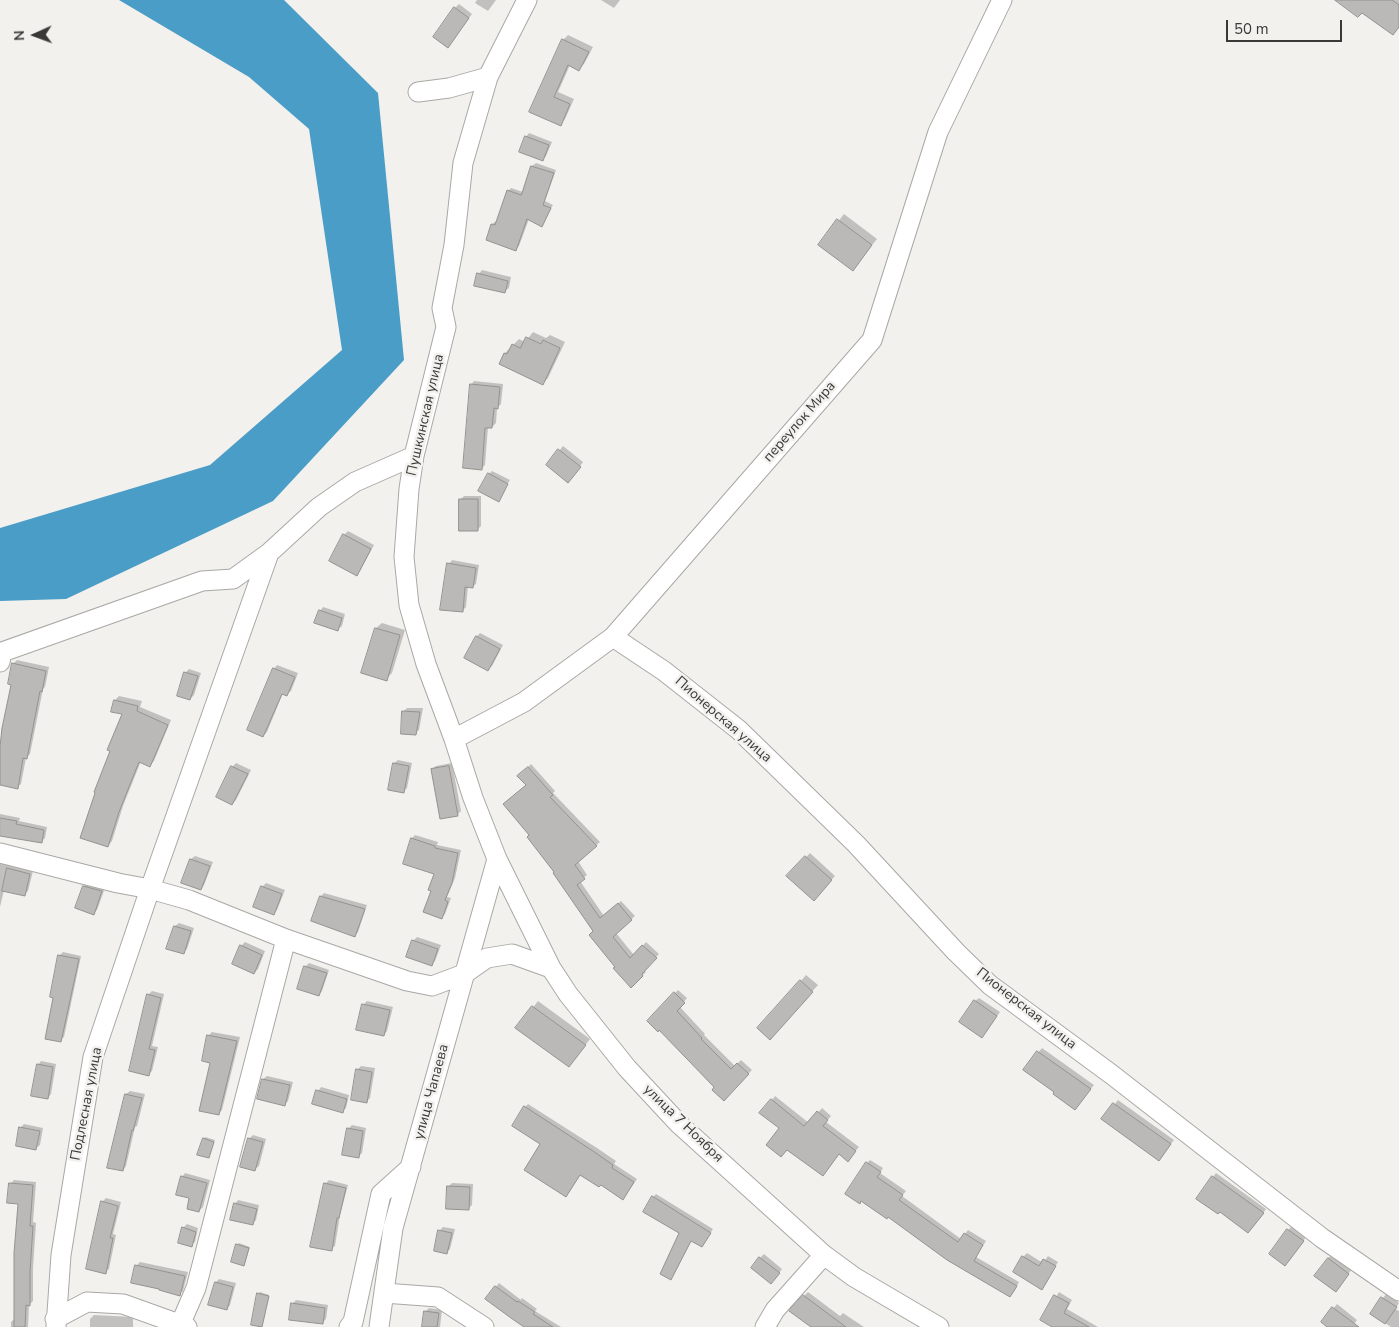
<!DOCTYPE html>
<html>
<head>
<meta charset="utf-8">
<style>
  body { margin:0 }
  #map { position:relative; width:1399px; height:1327px; overflow:hidden; background:#f3f1ee; font-family:"Nunito Sans",sans-serif }
  canvas { display:block }
  .north { position:absolute; left:10px; top:10px; width:50px; height:50px; -webkit-text-stroke:4px #f3f1ee; paint-order:stroke; rotate:268deg; font-size:14px; font-weight:700; line-height:20px; text-align:center; color:#3a3938 }
  .north::after { content:''; display:block; margin:auto; width:18px; height:22px; background:#3a3938; clip-path:polygon(50% 0,100% 100%,50% 72%,0 100%) }
  .scale { position:absolute; left:1226px; top:20px; width:116px; height:22px; box-sizing:border-box; border:2px solid #3a3938; border-top:0; padding-left:6px; font-size:15px; line-height:18px; white-space:nowrap; color:#3a3938; -webkit-text-stroke:4px #f3f1ee; paint-order:stroke }
</style>
</head>
<body>
<div id="map">
<canvas width="1399" height="1327"></canvas>
<div class="north">N</div>
<div class="scale">50 m</div>
</div>
<script>
const g = document.querySelector('canvas').getContext('2d');
g.lineJoin = 'round';
function paint(path, color) { g.fillStyle = color; g.fill(path, 'evenodd'); }
function strokePath(path, color, width, dash) { g.strokeStyle = color; g.lineWidth = width; g.lineCap = dash ? 'butt' : 'round'; g.setLineDash(dash || []); g.stroke(path); }
function write(font, color, halo, rows, align = 'center') {
  g.font = font + ' "Nunito Sans",sans-serif'; g.lineWidth = 5; g.setLineDash([]); g.textBaseline = 'middle'; g.strokeStyle = halo; g.fillStyle = color; for (const [text, x, y, turn = 0] of rows) {
    g.save(); g.translate(x, y); g.rotate((+turn || 0) * Math.PI / 180); g.textAlign = isNaN(turn) ? turn : align; if (halo) g.strokeText(text, 0, 0); g.fillText(text, 0, 0); g.restore();
  }
}
const water = new Path2D(`
  M119,0h165l94,93 26,267 -131,141 -207,98 -66,2v-73l210,-63 132,-115 -33,-221 -60,-52z`);
const shadow = new Path2D(`
  M477,0h19l-8,11 -13,-8z
  M601,0h19l-6,8z
  M1337,0h62v24l-37,-13z
  M459,4l13,10 -21,29 4,-35z
  M568,35l25,12 -9,17 -5,5 -9,-4 -12,27 16,7 -9,20 -5,5 -30,-13 33,-71z
  M529,133l23,9 -6,14 -4,4 -16,-23z
  M536,163l20,7 -11,31 8,4 -11,20 -13,-6 -10,27 -3,3 -24,-25 4,-3 1,1 11,-31 3,-3 12,4 9,-26z
  M844,214l33,25 -24,30 -33,-24z
  M482,270l29,7 -2,11 -4,3 -26,-17z
  M533,332l13,6 4,-3 15,7 -17,36 -6,6 -42,-20 5,-11 14,-14 6,3z
  M474,381l29,3 -2,20 -4,4 -1,15 -4,4h-4l-3,38 -4,4 -10,-84z
  M563,446l20,16 -11,16 -24,-13z
  M492,471l18,9 -12,20 -9,-26z
  M464,496h17v30l-4,4 -17,-30z
  M348,531l26,14 -14,26 -4,4 -12,-40z
  M452,560l27,5 -3,19 -4,3 -4,-1 -2,21 -4,4 -13,-47z
  M323,607l22,7 -3,12 -4,3 -18,-18z
  M382,623l23,7 -13,43 -6,6 -10,-51z
  M480,633l23,12 -11,21 -4,3 -11,-33z
  M17,660l32,7 -4,20 -2,2 -13,65 -4,4 -5,26 -4,3 -17,-3v-31l13,-69v-20z
  M277,665l21,8 -7,18 -4,3 -4,-1 -16,39 -4,4 11,-67z
  M189,669l12,4 -7,22 -4,4 -5,-26z
  M119,696l23,5 -2,6 31,13 -17,41 -4,4 -9,-4 -18,45 -11,35 -4,5 15,-132 -8,-14z
  M407,708h16l-4,22 -4,3 -12,-21z
  M398,760l14,3 -5,25 -4,4 -9,-29z
  M236,763l15,7 -15,30 -4,4 -15,-8 16,-30z
  M452,763l9,48 -4,4 -25,-46 4,-3z
  M531,764l24,27 -2,2 47,49 -22,19 9,14 -7,6 24,35 17,-15 14,15 -19,17 18,22 12,-13 13,12 -15,16 2,2 -15,14 -15,-19 -86,-132 -3,-50 -8,-9z
  M0,814l20,4 -1,3 28,6 -2,11 -4,4 -41,-7z
  M415,835l23,7 -1,3 24,5 -6,28 -8,19 4,1 -6,16 -4,4 -8,-28 3,-17 -24,-35z
  M810,853l25,23 -21,23 -26,-23z
  M195,856l18,6 -9,23 -3,4 -18,-7 8,-23z
  M0,863l33,8 -5,20 -4,4 -20,-5 -4,17z
  M88,883l17,5 -8,22 -4,3 -9,-27z
  M266,883l19,7 -8,20 -4,4 -11,-27z
  M324,893l43,12 -9,27 -3,3 -42,-14 8,-25z
  M179,923l15,5 -7,21 -4,4 -15,-5 7,-22z
  M417,937l24,8 -6,16 -3,3 -19,-23z
  M245,942l20,9 -7,18 -4,4 -13,-27z
  M63,952l18,4 -17,81 -4,3 -5,-43 4,-41z
  M309,963l20,7 -7,21 -3,4 -14,-28z
  M806,975l12,10 -43,47 26,-51z
  M678,990l9,8 -7,9 25,27 -1,1 31,31 6,-6 11,10 -28,29 -8,-12 -57,-59 -11,-7z
  M152,991l12,3 -12,52 6,1 -6,24 -3,3 -1,-79z
  M979,998l21,14 -15,21 -10,-32z
  M367,1001l26,6 -6,24 -3,4 -26,-6 6,-25z
  M538,1001l52,38 -21,27 -52,-38z
  M212,1032l28,5 -18,73 -4,4 -9,-79z
  M1042,1048l52,37 -16,20 -22,-13 -31,-23z
  M41,1061l15,3 -5,30 -3,4 -10,-33z
  M361,1066l14,2 -5,30 -4,4 -9,-32z
  M267,1076l26,6 -5,19 -3,3 -26,-6 4,-19z
  M321,1087l28,8 -3,13 -4,3 -24,-20z
  M130,1091l15,3 -8,32 -2,1 -9,39 -3,4 -14,-3 17,-73z
  M775,1096l34,27 13,-15 9,8 -5,6 33,25 -8,9 -12,-3 -59,-25 -8,-28z
  M1118,1100l56,40 -12,16 -59,-37z
  M528,1104l69,44 19,13 -2,3 23,15 -11,16 -3,3 -22,-14 -20,-10 -15,22 -41,-89z
  M24,1124l19,4 -3,17 -4,3 -16,-20z
  M352,1125l14,3 -4,25 -4,4 -10,-28z
  M253,1135l13,4 -7,27 -4,3 -6,-30z
  M205,1137l10,3 -6,17 -5,-18z
  M870,1160l13,8 -3,5 26,18 -4,5 59,43 7,-9 18,11 -10,16 43,25 -5,10 -4,3 -122,-79 -21,-53z
  M185,1173l25,7 -7,27 -4,4 -17,-34z
  M1216,1173l50,36 -14,19 -39,-51z
  M14,1180l22,2 -3,40 3,1 -3,45v33l-4,4 -1,22h-17v-5l4,-4 4,-115 -9,-19z
  M329,1180l19,5 -8,30 -5,31 -4,3 -6,-65z
  M452,1183l21,1 -1,21 -4,4 -19,-23z
  M656,1194l57,35 -9,14 -12,-3 -21,38 10,-45 -28,-36z
  M106,1198l15,4 -8,32 3,1 -7,34 -4,3 -3,-70z
  M238,1200l21,5 -3,15 -4,4 -17,-20z
  M187,1224l11,4 -3,14 -4,3 -8,-17z
  M1292,1226l14,11 -17,24 -1,-31z
  M443,1227l12,2 -5,20 -3,3 -12,-2 5,-20z
  M239,1243l11,4 -5,16 -8,-18z
  M1027,1253l16,10 5,-7 10,6 -16,26 -19,-31z
  M764,1254l18,15 -7,10 -15,-21z
  M1332,1255l20,14 -13,17 -11,-28z
  M140,1262l48,10 -5,19 -4,3 -43,-28z
  M219,1279l17,4 -6,22 -3,4 -11,-27z
  M499,1283l22,17 1,-2 15,11 -2,2 26,16h-34l-40,-29z
  M260,1292l9,3 -7,31 -4,-32z
  M808,1292l32,24 3,-3 21,14h-51l-9,-31z
  M1059,1292l13,8 -5,9 31,18h-43l-13,-8z
  M1386,1294l13,9 -4,6 4,2v16h-8l-20,-13z
  M296,1300l32,5 -2,14 -4,4 -30,-19z
  M1337,1304l20,16 -5,7h-22l-8,-5z
  M429,1308l13,2 -2,17h-16l1,-15z
  M94,1315l39,2v10h-43v-8z`);
const building = new Path2D(`
  M1335,0h57l7,5v22l-6,8 -31,-22 -4,4z
  M454,7l15,11 -21,30 -15,-11z
  M562,39l27,13 -10,19 -11,-6 -14,32 16,7 -9,22 -32,-14z
  M525,136l24,9 -6,16 -24,-9z
  M531,166l23,7 -11,32 8,3 -9,19 -15,-8 -11,32 -30,-11 5,-16 4,1 12,-35 14,5z
  M837,219l35,26 -19,26 -35,-26z
  M477,273l31,8 -3,12 -31,-7z
  M526,337l15,7 2,-4 17,8 -17,37 -44,-21 5,-11 3,1 5,-10 8,4z
  M470,384l30,3 -2,22 -4,-1 -2,20h-7l-3,42 -19,-2z
  M558,449l23,18 -13,16 -22,-18z
  M488,473l20,11 -9,18 -21,-11z
  M459,499h19v32h-19z
  M343,534l28,15 -14,27 -28,-15z
  M447,563l29,5 -3,20 -8,-1 -2,25 -23,-2z
  M319,610l23,8 -4,13 -24,-8z
  M375,628l25,7 -13,46 -26,-8z
  M476,636l24,13 -12,22 -24,-13z
  M12,663l34,8 -4,21 -2,-1 -13,68 -4,-1 -5,31 -18,-4v-38l2,-19 9,-43 -3,-1z
  M273,668l22,9 -8,19 -5,-2 -19,43 -16,-7z
  M184,672l14,4 -8,24 -13,-4z
  M114,700l24,6 -1,5 31,14 -18,42 -11,-5 -20,50 -11,35 -28,-9 15,-45 -1,-1 16,-41 -3,-1 15,-36 -11,-2z
  M402,711l18,1 -4,23 -15,-1z
  M393,763l16,3 -5,27 -16,-3z
  M231,766l17,8 -16,31 -16,-8z
  M449,766l9,50 -18,3 -9,-50z
  M528,767l25,28 -3,2 47,49 -22,19 10,14 -8,6 23,33 18,-15 14,17 -19,17 17,21 12,-13 15,13 -15,16 1,2 -12,12 -18,-20 2,-1 -26,-32 4,-4 -40,-58 1,-1 -27,-35 2,-2 -26,-31 23,-19 -9,-9z
  M0,818l17,3 -1,3 28,6 -2,13 -42,-7z
  M411,838l24,8v2l23,5 -6,30 -7,17 3,2 -6,17 -19,-7 8,-21 -3,-1 6,-16 -31,-10z
  M805,856l27,24 -18,21 -28,-25z
  M190,859l20,7 -9,24 -20,-7z
  M7,868l23,6 -5,22 -23,-5z
  M83,886l19,5 -8,24 -19,-7z
  M261,886l21,8 -8,21 -21,-8z
  M320,896l45,13 -10,28 -44,-16z
  M174,926l17,5 -7,23 -18,-5z
  M412,940l26,9 -6,17 -26,-9z
  M240,945l22,10 -8,19 -22,-10z
  M58,955l21,4 -18,83 -16,-3 8,-41 -3,-1z
  M304,966l23,7 -8,23 -22,-7z
  M800,980l13,12 -43,48 -13,-12z
  M674,992l11,11 -8,8 25,27 -1,1 30,30 6,-6 12,11 -25,27 -12,-11 2,-3 -55,-57 -1,2 -11,-11z
  M147,994l14,4 -12,51 6,1 -6,26 -20,-5z
  M974,1000l23,16 -15,22 -23,-16z
  M362,1004l28,6 -6,26 -28,-6z
  M532,1006l54,39 -17,22 -54,-39z
  M207,1035l30,6 -18,74 -20,-4 11,-48 -8,-2z
  M1037,1051l54,38 -16,21 -22,-16 1,-2 -31,-22z
  M37,1064l16,3 -5,32 -17,-3z
  M356,1069l16,3 -5,31 -16,-3z
  M262,1079l28,6 -5,21 -28,-7z
  M316,1090l31,9 -4,14 -31,-9z
  M125,1094l17,4 -9,33 -1,-1 -9,41 -16,-3z
  M771,1099l33,27 13,-15 11,9 -5,6 33,25 -8,11 -9,-8 -16,22 -36,-26 -6,7 -15,-12 13,-17 -20,-15z
  M1113,1103l58,41 -12,17 -58,-42z
  M524,1106l69,45 20,14 -1,3 22,14 -11,18 -22,-15 -2,2 -19,-12 -14,22 -42,-27 16,-26 -28,-18z
  M19,1127l21,4 -4,19 -20,-4z
  M347,1128l16,3 -4,27 -17,-3z
  M203,1138l11,4 -5,16 -12,-3z
  M248,1138l15,4 -8,29 -15,-4z
  M866,1162l15,10 -4,5 26,18 -4,5 59,42 6,-9 19,12 -9,16 43,25 -7,11 -63,-37 -59,-43 -1,2 -26,-18 -1,3 -15,-10z
  M181,1176l26,7 -8,29 -12,-3 2,-11 -13,-3z
  M1212,1176l52,37 -16,20 -28,-21 -2,2 -22,-15z
  M9,1183l24,2 -3,41h3l-3,46v34l-4,-1 -1,22h-11v-74l4,-49 -11,-1z
  M324,1183l22,5 -7,30h-2l-5,33 -22,-4z
  M447,1186l23,1 -1,23 -23,-1z
  M652,1196l59,37 -9,14 -11,-6 -20,39 -11,-6 19,-41 -36,-21z
  M101,1201l17,5 -8,32h3l-7,36 -20,-5z
  M234,1203l23,6 -4,16 -23,-5z
  M182,1227l14,5 -4,15 -14,-4z
  M1287,1229l17,12 -19,25 -16,-12z
  M438,1230l14,3 -5,21 -13,-3z
  M236,1244l13,4 -5,18 -13,-4z
  M1022,1256l17,10 4,-7 13,7 -14,24 -29,-18z
  M759,1257l21,16 -9,11 -20,-16z
  M1328,1258l21,16 -13,18 -22,-16z
  M135,1265l50,11 -5,20 -21,-6v-1l-28,-6z
  M215,1282l18,5 -6,23 -19,-5z
  M495,1286l22,16 1,-1 17,11 -2,2 20,13h-29l-13,-9 -26,-19z
  M257,1293l12,3 -7,31 -11,-2z
  M803,1295l43,32h-35l-22,-16z
  M1054,1295l15,8 -5,10 25,14h-37l-12,-7z
  M1381,1297l16,10 -12,17 -15,-10z
  M291,1303l34,5 -2,16 -34,-4z
  M1332,1307l27,20h-32l-6,-5z
  M424,1311l15,2 -2,14h-15z`);
const minor = new Path2D(`
  M527,0l-39,77 -25,86 -9,82 -12,63 4,19 -32,129 -5,33 -5,68 5,48 17,59 28,75 19,59 24,61 54,109 17,26 59,74 52,56 145,131 30,22 85,50
  M418,92l31,-4 39,-11
  M613,637l51,34 75,59 117,114 100,108 34,33 121,89 211,164 77,53
  M0,662l2,-10 200,-71 31,-2 36,-26 50,-46 36,-25 59,-26
  M454,739l70,-37 89,-65 259,-297 66,-208 64,-132
  M0,853l118,30 32,6 39,11 97,39 121,42 25,5 32,-12 23,-16 25,-4 39,14
  M384,1293l54,4 46,30
  M55,1319l32,-17 36,2 64,23
  M180,1325l16,-37 90,-349
  M56,1327l5,-72 32,-198 57,-168 119,-336
  M349,1327l4,-5 28,-128 30,-27
  M379,1327l14,-99 104,-369
  M765,1327l10,-17 49,-55`);
const streetNames = [
  ["Пушкинская улица",426,415,-77],
  ["переулок Мира",800,422,-49],
  ["Пионерская улица",723,720,41],
  ["Пионерская улица",1026,1009,38],
  ["улица Чапаева",432,1092,-75],
  ["Подлесная улица",87,1104,-79],
  ["улица 7 Ноября",683,1124,44]
];
paint(water, '#4a9dc6');
paint(shadow, '#0003');
paint(building, '#bbb9b7');
strokePath(building, '#94928f', 1);
strokePath(minor, '#a9a8a5', 21);
strokePath(minor, '#fff', 19);
write('14px', '#3a3938', '#f3f1ee', streetNames);
</script>
</body>
</html>
